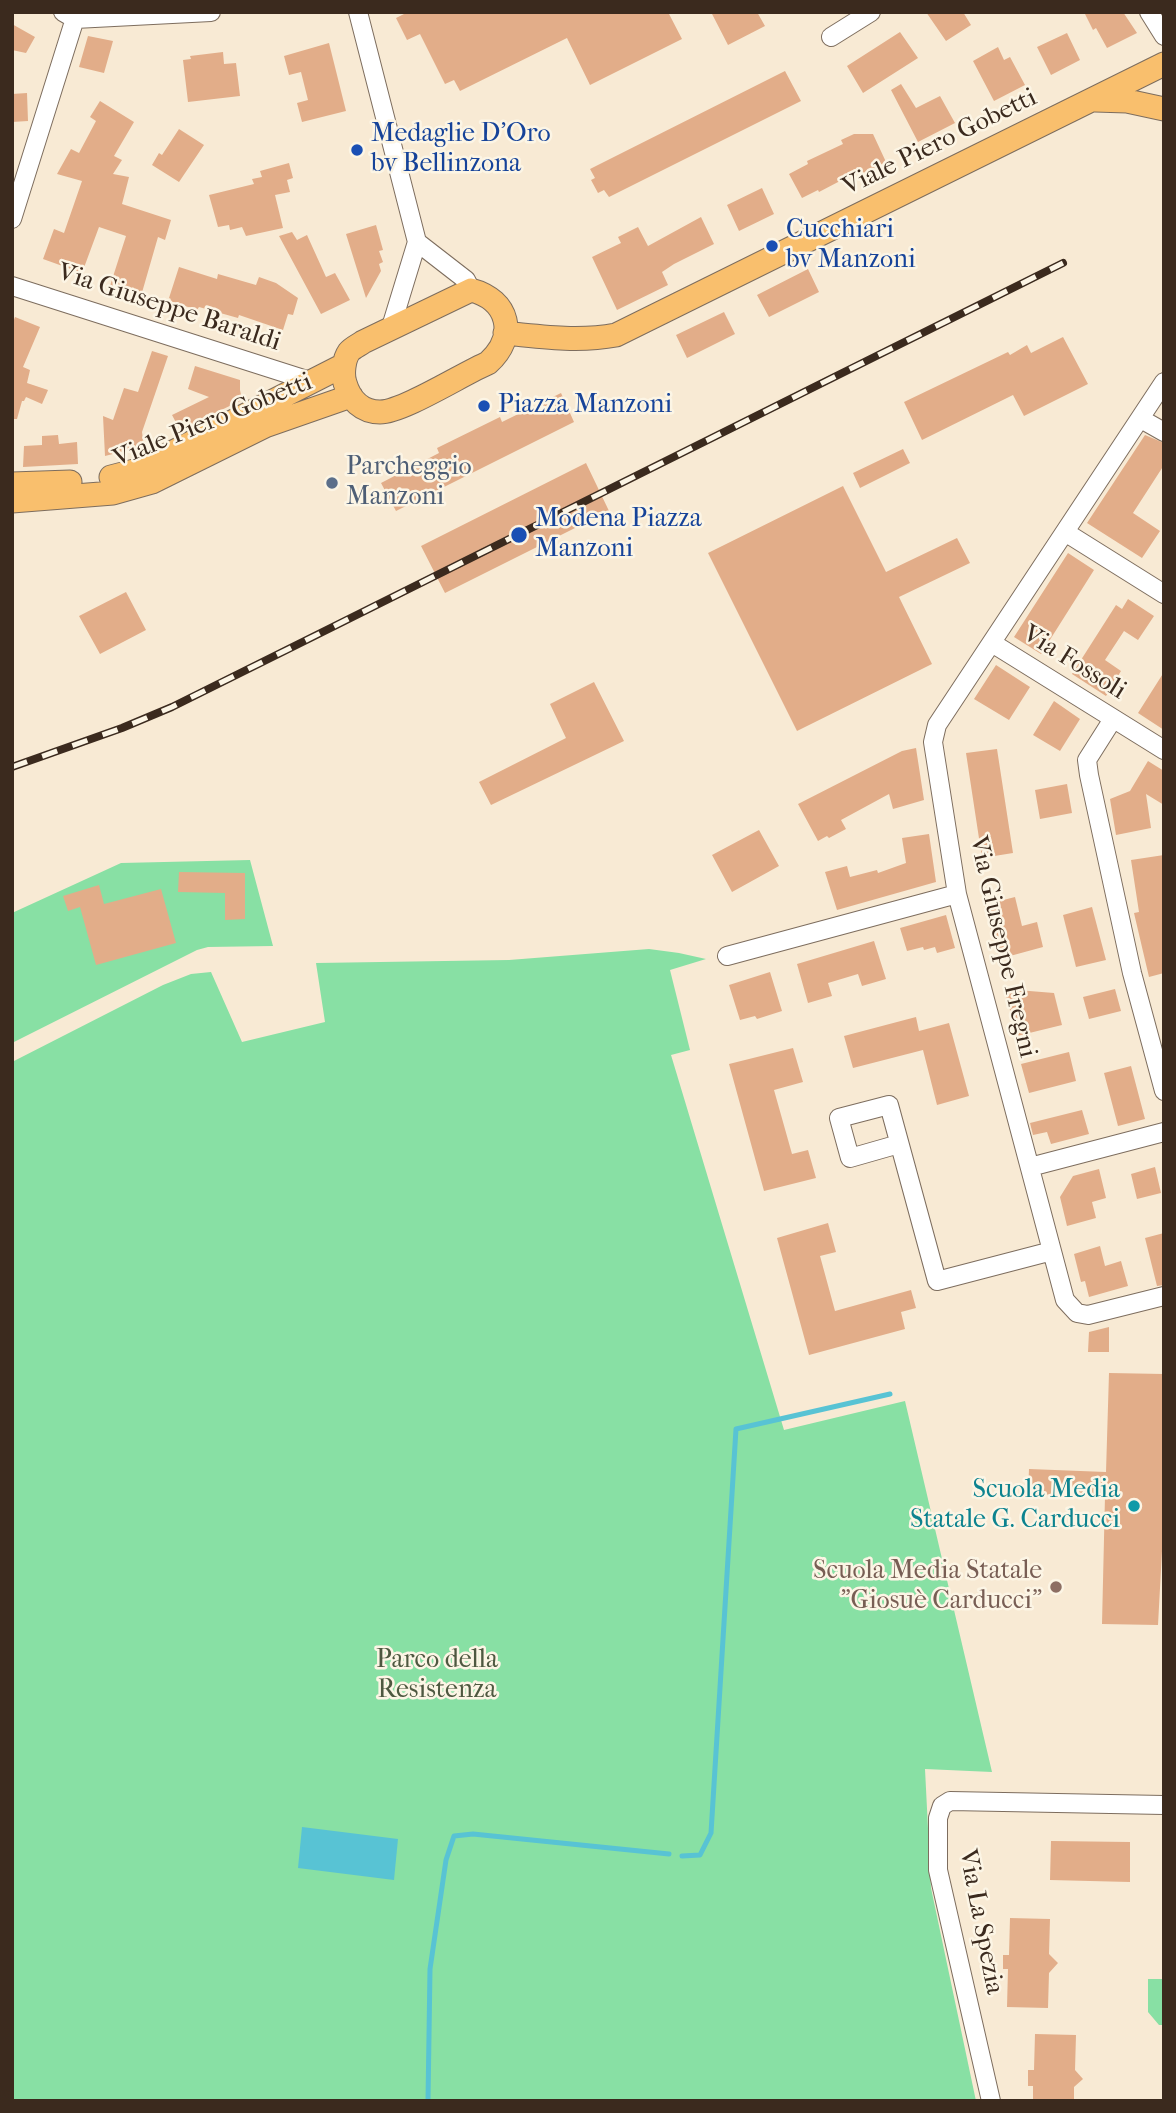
<!DOCTYPE html>
<html>
<head>
<meta charset="utf-8">
<style>
  body { margin:0 }
  #map { position:relative; width:1176px; height:2113px; overflow:hidden; background:#f8ead4; font-family:"IM FELL French Canon",serif }
  canvas { display:block }
  .frame { position:absolute; inset:0; border:14px solid #3b2a1e; pointer-events:none }
</style>
</head>
<body>
<div id="map">
<canvas width="1176" height="2113"></canvas>
<div class="frame"></div>
</div>
<script>
const g = document.querySelector('canvas').getContext('2d');
g.lineJoin = 'round';
function paint(path, color) { g.fillStyle = color; g.fill(path, 'evenodd'); }
function strokePath(path, color, width, dash) { g.strokeStyle = color; g.lineWidth = width; g.lineCap = dash ? 'butt' : 'round'; g.setLineDash(dash || []); g.stroke(path); }
function write(font, color, halo, rows, align = 'center') {
  g.font = font + ' "IM FELL French Canon",serif'; g.lineWidth = 5; g.setLineDash([]); g.textBaseline = 'middle'; g.strokeStyle = halo; g.fillStyle = color; for (const [text, x, y, turn = 0] of rows) {
    g.save(); g.translate(x, y); g.rotate((+turn || 0) * Math.PI / 180); g.textAlign = isNaN(turn) ? turn : align; if (halo) g.strokeText(text, 0, 0); g.fillText(text, 0, 0); g.restore();
  }
}
const green = new Path2D(`
  M250,860l23,86 -65,1 -11,3 -185,93v-130l109,-50z
  M649,949l30,4 27,6 -36,11 20,80 -19,5 113,375 121,-29 87,371 -67,-3 6,119 45,213h-964v-1039l151,-77 28,-11 20,-2 31,70 83,-20 -9,-59 193,-3z
  M1148,1979h16v46h-5l-11,-13z`);
const water = new Path2D(`
  M302,1827l96,12 -4,41 -96,-12z`);
const stream = new Path2D(`
  M682,1856l18,-1 11,-22 25,-404 154,-35
  M428,2101l2,-132 16,-109 8,-24 19,-2 196,20`);
const building = new Path2D(`
  M408,12h260l14,27 -92,46 -23,-47 -107,53 -6,-11 -9,4 -25,-50 -13,6 -11,-22z
  M711,12h46l8,14 -37,19z
  M926,12h37l8,13 -25,16z
  M1084,12h39l14,21 -30,15 -11,-20 -3,2z
  M12,24l23,13 -9,16 -14,-3z
  M900,32l18,26 -55,35 -16,-27z
  M1067,33l13,27 -29,15 -14,-28z
  M88,36l25,5 -9,32 -25,-6z
  M329,43l17,68 -44,11 -5,-19 11,-3 -7,-28 -12,3 -5,-19z
  M998,47l6,13 6,-3 15,28 -31,16 -21,-40z
  M223,52l1,12 12,-1 4,33 -52,6 -5,-42 8,-1 -1,-3z
  M785,71l16,30 -192,96 -5,-7 -6,3 -7,-13 4,-2 -5,-9z
  M901,84l15,24 24,-12 15,27 -37,19 -27,-52z
  M27,93l1,28 -16,1v-28z
  M100,101l34,21 -20,34 8,4 -9,14 16,3 -7,27 49,16 -6,20 -7,-3 -17,59 -31,-10 16,-50 -27,-9 -17,46 -39,-14 11,-30 10,4 18,-52 -25,-7 14,-25 8,4 17,-32 -6,-4z
  M179,129l25,16 -25,37 -27,-17 7,-12 3,2z
  M854,134h19l13,28 -23,11 -2,-3 -42,22 -1,-2 -16,8 -13,-24 19,-10 -1,-3 36,-17 -2,-4z
  M289,163l4,15 -6,2 3,12 -15,3 8,33 -37,8 -4,-9 -12,3 -1,-5 -11,2 -9,-32 45,-11 -2,-5 10,-2 -2,-6z
  M762,188l12,26 -35,17 -12,-26z
  M701,217l13,27 -40,20 -12,8 6,13 -51,25 -25,-53 29,-14 -3,-6 20,-10 10,19z
  M376,225l7,25 -4,1 4,11 -4,2 2,7 -15,27 -20,-64z
  M292,232l5,8 10,-5 19,42 9,-4 15,27 -29,14 -42,-78z
  M179,267l38,12 1,-5 38,11 3,-8 17,6 22,15 -5,17 -5,-1 -5,16 -44,-15 -1,3 -39,-11 -2,3 -27,-9 1,-2 -2,-1z
  M808,269l11,23 -50,25 -12,-22z
  M724,312l11,22 -48,24 -11,-23z
  M15,317l25,10 -17,40 7,3 -3,13 21,7 -6,14 -16,-7 -2,4h-2l-5,18h-5v-94z
  M1063,337l25,47 -64,32 -11,-21 -91,45 -18,-38 104,-50 2,3 17,-10 4,8z
  M152,351l16,5 -26,76 2,14 -39,10 -2,-40 10,4 11,-32 14,4z
  M195,366l45,14v10l2,10 -62,30 -8,-15 37,-18 -21,-8z
  M561,393l13,29 -178,89 -15,-28 58,-30 -2,-5 63,-31 2,5z
  M58,435l1,9 18,-2 1,22 -55,3 1,-21 18,-1v-9z
  M1145,435l19,8v22l-31,48 27,18 -18,27 -55,-35z
  M903,449l7,14 -50,25 -7,-15z
  M586,463l23,48 -164,82 -24,-47z
  M843,486l43,86 71,-34 13,25 -71,34 33,67 -135,67 -89,-178z
  M1068,553l26,17 -53,84 -27,-17z
  M126,592l20,38 -46,24 -21,-38z
  M1128,599l26,17 -16,24 -14,-9 -19,29 16,11 -15,25 -34,-22 44,-69 6,4z
  M996,665l34,22 -21,33 -35,-21z
  M1164,672v58l-26,-17z
  M594,682l30,59 -133,64 -12,-23 87,-44 -16,-34z
  M1054,701l26,18 -20,32 -27,-16z
  M916,748l8,52 -31,9 -4,-15 -48,26 5,9 -17,9 -2,-2 -9,5 -20,-37 104,-53z
  M997,749l16,104 -31,5 -16,-105z
  M1148,761l16,10v34l-18,-11 5,34 -35,7 -6,-36 20,-8z
  M1067,784l5,29 -32,6 -5,-29z
  M759,830l20,36 -47,26 -20,-37z
  M929,834l7,48 -99,28 -12,-38 22,-6 3,11 27,-7 1,3 28,-10 -4,-25z
  M1164,855v118l-15,4 -15,-64 5,-1 -8,-52z
  M179,872l66,1v46l-20,1v-27l-47,-1z
  M99,885l5,19 57,-15 15,54 -80,22 -16,-58 -12,4 -5,-15z
  M1015,897l7,29 15,-4 6,25 -44,12 -15,-54z
  M1092,907l14,53 -30,7 -13,-52z
  M946,915l9,33 -18,5 -2,-6 -11,3 -1,-3 -16,4 -7,-23z
  M874,941l12,38 -24,7 -4,-12 -30,9 4,13 -24,7 -11,-39z
  M770,972l12,39 -25,8 -2,-3 -15,4 -11,-35z
  M1115,989l6,22 -32,8 -6,-22z
  M1017,990l37,3 8,32 -45,11 -12,-44z
  M916,1017l3,14 30,-8 20,73 -32,9 -14,-55 -70,18 -9,-32z
  M793,1048l10,34 -29,8 18,64 16,-4 8,28 -52,13 -35,-127z
  M1069,1052l7,29 -47,12 -8,-29z
  M1131,1066l14,53 -27,7 -14,-53z
  M1082,1110l7,24 -38,10 -4,-12 -14,3 -3,-12z
  M1155,1167l6,26 -24,6 -6,-25z
  M1099,1169l7,29 -14,4 4,16 -29,8 -7,-29 13,-21z
  M828,1223l8,29 -16,4 15,55 76,-21 5,18 -15,4 4,17 -96,26 -32,-117z
  M1164,1233v52l-7,1 -12,-48z
  M1100,1246l5,20 16,-5 7,25 -39,11 -4,-16 -4,1 -7,-28z
  M1109,1327v25h-21l1,-20z
  M1109,1373l55,1 -2,86h2v54l-6,111 -56,-1 3,-128 -77,-2 1,-25 77,3z
  M1051,1841l79,1v40l-80,-2z
  M1010,1918l40,1 -1,35 9,9 -9,10 -1,35 -41,-1 1,-38h-5v-14h6z
  M1035,2034l41,1 -1,35 8,9 -9,8v14h-41v-15h-5v-16h6z`);
const minor = new Path2D(`
  M63,12l12,7 136,-7
  M358,12l59,230 -26,85
  M1149,12l15,24
  M831,37l40,-25
  M12,219l65,-207
  M417,242l49,38 5,10
  M12,286l298,95
  M1164,382l-227,343 -4,17 24,152 108,406 12,13 11,2 76,-19
  M1141,419l23,13
  M1065,532l99,62
  M992,643l172,107
  M1113,719l-26,41 2,15 43,198 32,118
  M727,956l230,-62
  M899,1144l-49,14 -11,-40 50,-13 48,176 115,-30
  M1030,1167l134,-35
  M991,2101l-53,-231v-52l4,-12 8,-5 214,4`);
const major = new Path2D(`
  M1095,100l32,1 37,8
  M471,290c38,10 47,46 17,73 -24,10 -85,49 -108,49 -18,0 -30,-12 -35,-29 -3,-9 -1,-24 4,-31 3,-4 10,-7 14,-10z
  M505,333c37,4 74,9 111,2l548,-271
  M111,477l27,-7 206,-105
  M12,484l58,-2
  M12,501l101,-8 39,-11 113,-56 86,-30`);
const rail = new Path2D(`
  M12,767l110,-39 50,-21 891,-444`);
const markers = [
  [357,150,7,"#1a4fb4"],
  [772,246,7,"#1a4fb4"],
  [484,406,7,"#1a4fb4"],
  [332,483,7,"#5c6f8a"],
  [519,535,9,"#1a4fb4"],
  [1134,1506,7,"#0f9aa8"],
  [1056,1587,7,"#8d6e63"]
];
const transitNames = [
  ["Medaglie D'Oro",371,135],
  ["bv Bellinzona",371,165],
  ["Cucchiari",786,231],
  ["bv Manzoni",786,261],
  ["Piazza Manzoni",498,406],
  ["Modena Piazza",535,520],
  ["Manzoni",535,550]
];
const streetNames = [
  ["Viale Piero Gobetti",940,143,-26],
  ["Via Giuseppe Baraldi",169,308,18],
  ["Viale Piero Gobetti",213,421,-22],
  ["Via Fossoli",1074,663,32],
  ["Via Giuseppe Fregni",1002,947,77],
  ["Via La Spezia",980,1922,79]
];
const serviceNames = [
  ["Parcheggio",346,468],
  ["Manzoni",346,498]
];
const cultureNames = [
  ["Scuola Media",1120,1491],
  ["Statale G. Carducci",1120,1521]
];
const educationNames = [
  ["Scuola Media Statale",1042,1572],
  ["\"Giosuè Carducci\"",1042,1602]
];
const parkNames = [
  ["Parco della",437,1661],
  ["Resistenza",437,1691]
];
paint(green, '#88e0a4');
paint(water, '#58c3d4');
strokePath(stream, '#58c3d4', 5);
paint(building, '#e2ad89');
strokePath(minor, '#7d6d5e', 20);
strokePath(major, '#7d6d5e', 25);
strokePath(minor, '#fff', 18);
strokePath(major, '#f9bf6d', 23);
strokePath(rail, '#3b2a1e', 8);
strokePath(rail, '#fcf5e5', 5, [16]);
for (const [x, y, r, color] of markers) { const dot = new Path2D(); dot.arc(x, y, r, 0, 2 * Math.PI); g.fillStyle = color; g.fill(dot); strokePath(dot, '#fcf5e5', 2.5); }
write('26px', '#164399', '#fcf5e5', transitNames, 'left');
write('26px', '#3b2a1e', '#fcf5e5', streetNames);
write('26px', '#4e5e75', '#fcf5e5', serviceNames, 'left');
write('26px', '#0d838f', '#fcf5e5', cultureNames, 'right');
write('26px', '#785e54', '#fcf5e5', educationNames, 'right');
write('26px', '#4e5840', '#fcf5e5', parkNames);
</script>
</body>
</html>
